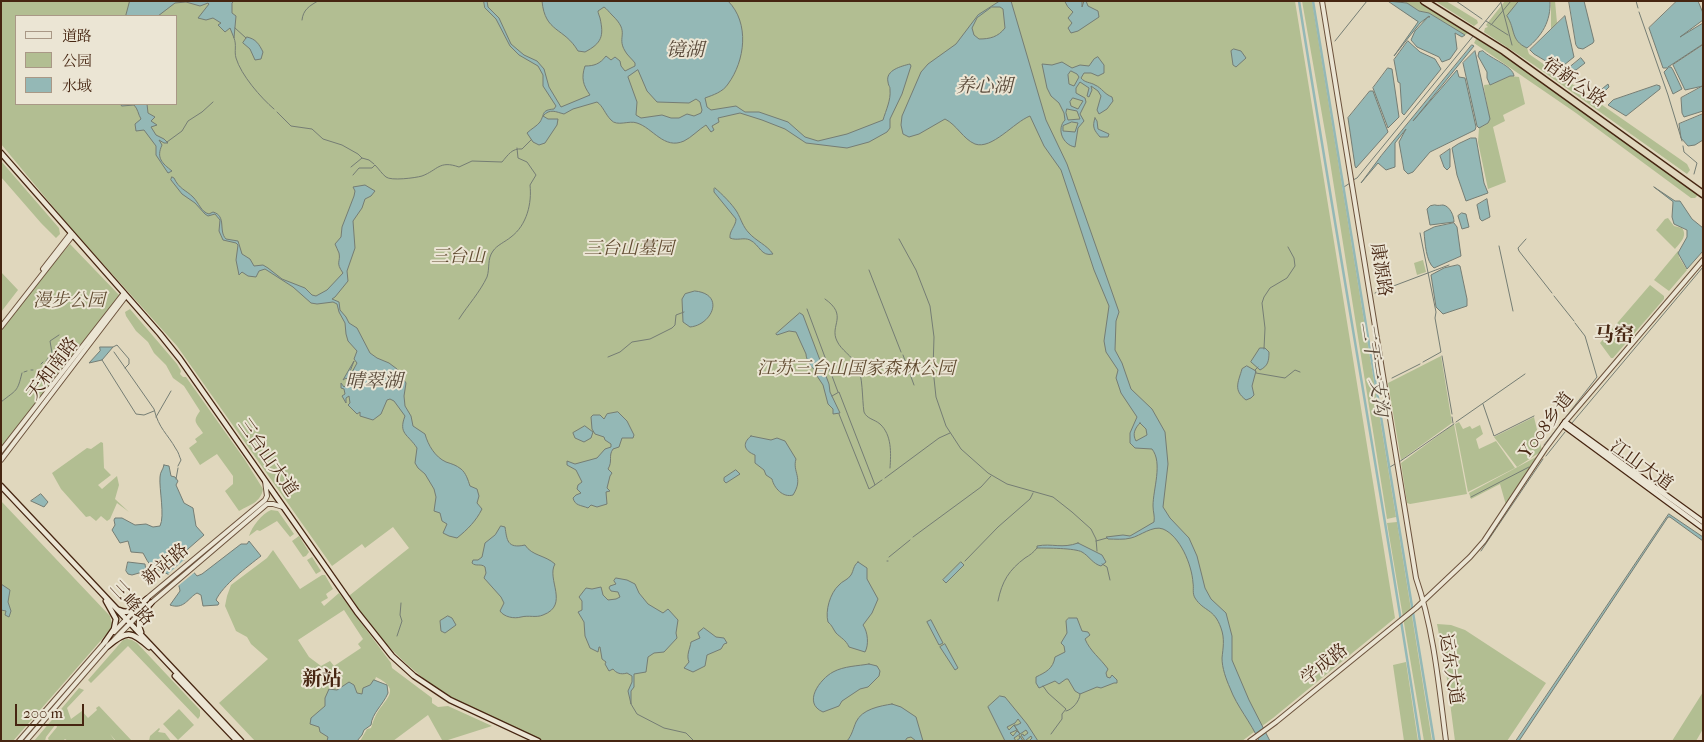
<!DOCTYPE html>
<html>
<head>
<meta charset="utf-8">
<style>
  body { margin:0 }
  #map { position:relative; width:1704px; height:742px; overflow:hidden; background:#e0d7bd; font-family:"IM FELL French Canon","Noto Serif SC",serif }
  canvas { display:block }
  .frame { position:absolute; inset:0; border:2px solid #462511; pointer-events:none }
  .legend { position:absolute; left:15px; top:15px; width:162px; height:90px; box-sizing:border-box; background:#ebe5d4; border:1px solid #a99886; margin:0; padding:6px 9px; list-style:none; font-size:15px; color:#462511 }
  .legend li { display:flex; align-items:center; gap:10px; height:25px }
  .legend b { width:25px; border:1px solid #a99886 }
  .scale { position:absolute; left:15px; top:704px; width:69px; height:22px; box-sizing:border-box; border:2px solid #462511; border-top:0; padding-left:6px; font-size:15px; line-height:18px; white-space:nowrap; color:#462511; -webkit-text-stroke:4px #ebe5d4; paint-order:stroke }
</style>
</head>
<body>
<div id="map">
<canvas width="1704" height="742"></canvas>
<div class="frame"></div>
<ul class="legend">
<li><b style="height:6px;background:#ebe5d4"></b>道路</li>
<li><b style="height:14px;background:#b2be92"></b>公园</li>
<li><b style="height:14px;background:#94b8b6"></b>水域</li>
</ul>
<div class="scale">200 m</div>
</div>
<script>
const g = document.querySelector('canvas').getContext('2d');
g.lineJoin = 'round';
function paint(path, color) { g.fillStyle = color; g.fill(path, 'evenodd'); }
function strokePath(path, color, width, dash) { g.strokeStyle = color; g.lineWidth = width; g.lineCap = dash ? 'butt' : 'round'; g.setLineDash(dash || []); g.stroke(path); }
function write(font, color, halo, rows, align = 'center') {
  g.font = font + ' "IM FELL French Canon","Noto Serif SC",serif'; g.lineWidth = 4; g.setLineDash([]); g.textBaseline = 'middle'; g.strokeStyle = halo; g.fillStyle = color; for (const [text, x, y, turn = 0] of rows) {
    g.save(); g.translate(x, y); g.rotate((+turn || 0) * Math.PI / 180); g.textAlign = isNaN(turn) ? turn : align; if (halo) g.strokeText(text, 0, 0); g.fillText(text, 0, 0); g.restore();
  }
}
const green = new Path2D(`
  M1,1h1294l100,617 -122,100 -31,23h-699c-27,-13 -55,-24 -81,-37 -40,-21 -88,-67 -109,-104l-3,-3v-2l59,-47 -16,-21 -28,21 -3,-4 -30,22 -155,-220 -108,-120 -68,-82zM16,16h160v88h-160z
  M1302,1h10l84,516 -9,2 -60,-376z
  M1403,1h16l49,32 -3,2 -36,-22 -10,-2z
  M1435,1h11l31,19 1,3 -4,3z
  M1505,1h14l-11,15 17,31 2,1 2,6 158,110 3,6 -3,4 -153,-109 -50,-33 1,-4 3,-1 -2,-2z
  M1551,1h4l2,22 -6,6z
  M1478,38l28,18 191,136v4l-2,2h-4l-115,-85 -102,-70 2,-4z
  M1510,76l9,1 6,27 -22,11 2,6 -12,6 13,55 -18,7 -10,-47 1,-14 9,-5c3,-9 -4,-27 -4,-38l8,-1z
  M1,161l58,67 1,6 -4,4 -15,-15 -40,-46z
  M1668,218l6,8 8,2c6,8 -2,15 -7,21l-19,-19 9,-11z
  M70,244l50,52 -119,153v-118l42,-55z
  M1678,251l1,6 8,13 -18,21 -15,-11z
  M1423,260l3,12 -9,3 -3,-12z
  M1,272l17,18 -17,22z
  M1650,285l14,11v3l-51,59h-2l-11,-15z
  M130,309l47,55 4,7 -1,3 3,3h3l59,83 18,29c-2,13 -13,16 -24,22l-14,-20 8,-7v-8l-16,-22 -17,11 -11,-17 8,-6 -2,-3 8,-6c-7,-11 -11,-11 -3,-22l-16,-25 -11,-8 -7,-13 -12,-12 -6,-11 -12,-11 -10,-15 -1,-4z
  M1441,356l11,67 -51,37 -13,-77z
  M1534,417l8,34 -25,16 -23,-30z
  M1459,422l4,7 7,-3 2,3 8,-4 3,9 -7,5 3,10 17,-8 19,27 -47,24 -13,-68z
  M1454,424l13,70 -57,10 -3,-1 -6,-40z
  M101,442l2,1 1,25 7,7 -13,10 4,4 15,-13 2,9 -4,14 14,13 -12,-9 -7,16 -3,2 -6,-5 -5,5 -6,-5 -4,1 -25,-28 -9,-16 35,-25 4,1z
  M1538,456l-32,49 -6,-21 -29,15 -2,-6z
  M1,501l109,115 2,8 -2,6 -97,111h-12z
  M271,510l7,1 16,23 -4,3 -13,-16 -17,10 -3,-1 -8,6c3,-10 13,-22 22,-26z
  M1397,522l35,219h-8l-37,-218z
  M299,536l10,16 -3,4 -3,1 -11,-16z
  M273,550l27,39 22,-14h3l8,14 -7,5 2,4 -7,4 3,4 15,-13 52,70 1,5 40,30v5l6,4 10,-1 44,20 -44,14h-6l-14,-25 -35,26h-33l7,-12 4,-1c1,-3 2,-7 4,-11 8,-18 29,-26 1,-40l-1,3 12,5 1,8c-5,12 -16,20 -17,32l-7,5 -2,5 -5,6h-102l-36,-38 49,-44 -17,-15 -4,-7 -11,-6 -11,-25 2,-10 4,-11 36,-27zM344,610l19,29 -5,5 3,4 -27,18 -4,-5 -9,5 -12,-9 -11,-17z
  M312,557l9,14 -5,3 -9,-14z
  M1437,624l14,1 14,5 81,53 -39,58h-52l-9,-69z
  M127,639l5,1 5,3 63,67v6l-2,3 -70,-73 -37,37 -3,-3 35,-40z
  M1406,662l12,79h-14l-11,-76z
  M79,688l5,2 -17,18 4,11 11,-8 6,7 9,-8 -1,-2 3,-2 33,35h-16l-6,-7 5,7h-47l-3,-2 -2,2h-14l-1,-3 9,-11 -1,-3 -10,13 -1,4h-11z
  M1703,692v37l-7,12h-24z
  M179,709l15,16 -16,15 -15,-16z
  M159,728l1,1 -2,3 7,1 6,8h-22l1,-5z`);
const water = new Path2D(`
  M130,1h104l-2,2v10l4,3 -2,22 -4,-10 -5,4 -7,-7 3,-2 -8,-5 -7,2 -8,-2 11,-14 -1,-1 -8,3 -14,-4 -11,1 -17,13h-32z
  M484,1h3l1,6 11,11 12,26 13,11 13,6 7,8 5,18 12,20 29,-12c-7,-10 -9,-17 -5,-29 9,0 15,-2 21,-10l5,4 4,-3 5,4 1,5 4,5 10,-5v-3c-3,-4 -8,-8 -10,-12 -9,-15 6,-18 -13,-36 -3,-3 -5,-6 -8,-8l-6,4c0,2 1,4 2,7 4,18 2,25 -15,34l-7,-1c-14,-24 -33,-18 -36,-50h186c22,22 17,60 0,83 -5,8 -15,11 -23,14l2,9 4,3 25,-4 9,6h14l29,10 17,15 13,4 29,-7 36,-14c3,-10 8,-20 7,-30 0,-5 -1,-2 -2,-8 -3,-12 14,-16 22,-18l1,2 -9,28 -12,25v9l-3,4 -18,10 -22,6 -41,-5 -21,-14 -23,-9 -22,-7 -22,5 1,4 -7,4 2,4 -3,2 -5,-7c-8,5 -14,12 -22,16 -20,9 -31,-13 -47,-18 -8,-3 -20,4 -26,-3 -6,-6 -8,-14 -14,-18l-24,7 -9,5c-8,-2 -14,-6 -21,2l5,3h10l-1,6 -12,18 -6,2 -6,-3 -6,-9c4,-4 10,-7 13,-11 5,-8 1,-12 14,-13l2,-3 -13,-20v-11l-5,-9 -19,-11 -9,-9 -14,-27 -11,-11zM638,70l9,21 10,11 32,1 7,-4 4,3 2,8 -1,3 -7,3 -7,-2 -8,4h-8l-9,-3 -21,3 -5,-3 1,-13 -9,-25z
  M1000,1h11l35,119 21,44 52,148 -3,9 -1,29 7,13 9,26 21,20 13,23 3,32 -5,43 7,11 19,20 8,18 8,32 6,11 15,14 6,23v24l17,40 21,41h-11c-8,-19 -22,-34 -29,-53 -4,-9 -8,-20 -8,-30 1,-10 3,-19 -1,-30 -7,-20 -17,-16 -26,-30 -3,-5 -1,-10 -2,-15 -1,-18 -13,-47 -30,-54 -10,-4 -23,7 -32,9 -7,2 -16,1 -23,1l-2,-2 17,-2 7,1 24,-14c1,-6 -1,-10 -1,-16 0,-17 10,-43 -1,-57l-17,-1 -5,-5v-10l7,-16 -16,-24 -5,-15 2,-8 -12,-18 -2,-11 5,-35 -15,-36 -33,-100 -17,-24 -14,-30c-16,6 -38,34 -55,28 -12,-5 -18,-19 -30,-25l-26,15 -10,3 -6,-3 -2,-9 1,-9 19,-44 7,-8 28,-20 22,-29zM992,7h8l3,2 2,19c-7,9 -15,11 -26,11l-5,-4 -2,-7 5,-10zM1140,423l6,6 1,6 -11,6c-4,-7 -1,-13 4,-18z
  M1065,1h17v6l2,-6h2l2,5 10,5 1,6 -21,14 -7,2 -3,-5 4,-5 -4,-5 5,-6 -5,-5z
  M1388,1l19,2 12,8 10,2 36,22 -3,2 -7,-4 2,16 -7,10 -8,3 -3,-5 -22,-10 -6,-7 4,-9 13,-14h2l-1,-1 -9,7 -26,33 24,-34z
  M1519,1h31c1,20 -8,35 -23,47 -17,-8 -11,-18 -20,-32z
  M1569,1h15l10,40 -1,2 -10,6 -5,-1 -2,-3z
  M1677,1h21l5,12v7l-23,17 23,-14v21l-35,23h3l2,3 9,19 -9,5 -9,-22 4,-4h-5l-14,-40z
  M1565,16l9,41 -15,12 -25,-15 -4,-4z
  M247,37c9,2 12,7 16,15l-2,7 -6,1 -5,-11 -7,-6z
  M1408,41l12,11 15,7 6,10 -37,46 -2,-2 -2,-30 -2,-1 -4,-22z
  M1472,45l2,1 -61,75 44,-51 2,7 6,1 11,49 -1,3 -45,22 -17,20 -5,2 -4,-4 -5,-28 7,-13 -11,14v24l-9,3 -8,-7 -17,20 20,-27z
  M1703,45v41l-18,4 -12,-25z
  M1234,49l7,2 5,7 -10,9 -3,-2 -2,-14z
  M1475,51l15,68 -2,4 -9,5 -2,-2 -14,-63z
  M1483,51c8,8 30,15 31,25h-4l-20,9 -3,-7v-6l-9,-16 1,-4z
  M1098,57l6,8v8l-6,3 -7,-3h-7l-3,5c4,5 9,4 14,7 7,3 9,9 17,12l1,4 -6,8 -8,5 -2,-4 4,-14 -3,-5 -7,-5 1,4 -3,7 -2,-1 2,-8 -9,-6 -4,6v5l9,5 1,4 -6,12 4,7 -6,7 -3,19c-12,-2 -19,-18 -10,-27l-1,-7 -5,-10 -8,-7 -4,-8 -5,-24 10,1 10,-3 10,6 8,-3 9,1 5,-7zM1071,71l6,3 2,3 -5,9 -5,-2 -1,-9zM1073,98l10,3 -5,8 -7,-3 -1,-4zM1067,109l10,2 3,8 -12,1 -2,-7zM1072,122l6,1 -3,9 -12,-1v-5z
  M1581,58l4,5 -9,7h-5l-2,3 28,20 11,-9 1,3 -9,9 -36,-24z
  M1388,68l4,1 7,48 -11,11 -15,-40z
  M1657,85l3,1v3l-34,27 -18,-11 5,-5z
  M1703,86v25l-19,6 -2,-4 -1,-15z
  M1370,91h3l15,41 -32,36 -1,-2 -7,-48z
  M121,104h27h-1l1,9 7,4 -4,4 6,4 -6,2 5,8 8,4 4,4h-4l-5,-3 3,5c-6,13 0,18 10,26l-4,2 -12,-18v-9l-12,-16 -8,1 -1,-7 6,-5c-3,-5 -3,-10 -7,-14l-12,1z
  M1703,114v26l-8,5 -7,1 -7,-8 -2,-14z
  M1095,118l2,3 1,8 11,5 -1,3h-8c-6,-7 -8,-10 -5,-19z
  M1471,138h5l8,45 4,10 -22,8 -9,-26 -5,-27 6,-4z
  M1450,149v18l-3,3 -3,-3 -4,-11z
  M172,177l2,1c5,11 12,12 19,19 6,6 8,15 16,17l4,-2c14,4 5,19 13,27l12,2 4,13 8,5 4,7 9,-1 5,3 14,11 23,9 7,7 4,1 11,-6 16,-17c-8,-11 -2,-11 -4,-20 -1,-3 -3,-6 -4,-9l6,-7 1,-10 12,-31 1,-5 -2,-4 12,-2 10,6 -4,5 -6,3 -3,9 -9,13 2,27 -8,23 1,10 -13,16 -3,2 7,3 1,8 6,7 3,6 8,5 13,25 7,5 12,5 8,6 9,14 -2,13 1,10 6,10 2,10 12,8c3,11 10,23 21,28 6,2 10,3 15,7 5,4 7,11 9,17l7,3 2,7 -2,7 5,6c-6,12 -14,20 -25,29l-8,-2 -6,-3 4,-9 -5,-3 -2,-8 -6,-2 2,-14 -2,-8 -9,-15 -7,-6 -3,-5 2,-15c-9,-14 -19,-14 -12,-32l-11,-15 -4,-2 -3,1 -6,14 -8,6 -13,-4v-4l-3,2 -9,-9 2,-2 -1,-7 -3,2v5l-4,-7 3,-2 -1,-5 -3,-1v-5l3,4 2,-2 2,-5 -2,-2 -3,2 11,-19 -5,13 1,2 7,-13 -3,-4 3,-8 -9,-10 -2,-7 -1,-11 -6,-11 -2,-8 -4,-2 -16,2 -6,-1 -18,-16 -28,-18 -6,2 -3,6 -8,-1 -6,-4 -3,3 -3,-15 2,-15 -2,-2 -13,-3 -4,-9 1,-11 -5,-6 -7,2 -3,-2 -10,-11 -13,-9 -11,-14z
  M1654,187l21,14h5l12,18 11,9v23l-16,18 -9,-16 9,-16v-7l-13,-6 -2,-7 1,-15z
  M715,188c7,6 17,16 22,24 4,7 6,15 12,21 7,8 18,12 24,21 -12,3 -13,-9 -23,-14 -6,-3 -13,1 -20,-2 -1,-7 6,-12 6,-19l-22,-27v-3z
  M1487,199l3,18 -8,4 -2,-2 -3,-14z
  M1435,205c3,1 6,0 8,0 7,1 11,11 11,17l-24,3 -3,-16 3,-3z
  M1462,213l4,1 3,13 -7,2 -4,-13z
  M1454,223l3,4 4,29 -27,12c-8,-6 -9,-26 -10,-36l10,-5z
  M1458,265l2,1 7,33v7l-24,8 -7,-7 -5,-32 13,-7z
  M695,291c31,3 17,34 -5,36l-7,-5 -1,-23 3,-5z
  M800,313l3,2 26,69 1,8 10,21 -7,1v-5l-5,-5 -5,-19 -6,-9 -1,-6c-5,-1 -10,-11 -10,-16l-10,-22 -7,-1 -12,4 -1,-1z
  M100,347h13l-11,13 -13,3 11,-12z
  M1260,348h5l4,4c0,9 -1,14 -9,18l-9,-8z
  M1247,366l9,5 -4,15 2,9 -3,3 -5,2c-13,-10 -8,-17 -4,-31z
  M618,412l9,9 7,14 -1,3h-11l-3,9 -6,2c-5,7 0,12 -5,20l4,4 -2,3 -3,12 3,3 -4,1 1,12 -10,3 -6,-2 -3,3c-7,-3 -13,-2 -15,-10l3,-3 5,-2 -4,-4 1,-4 4,-3 -6,-12 -9,-5v-4l8,3 22,-6 8,-9 6,-2v-3l-6,-4 -1,-3 -9,-3 -3,-5 -1,-12 2,-2h7l4,4 3,-5z
  M585,426l8,6 -2,6 -7,4 -9,-4 -2,-5z
  M751,436l20,4 6,-2 8,3 11,18c-4,13 8,19 -3,36 -10,3 -19,-7 -21,-16l-6,-4 -2,-5 -9,-7v-8c-10,-4 -14,-11 -4,-19z
  M164,465l5,1 2,10 4,1 3,4 -2,4 8,18 9,5 3,18 8,9 -24,21 17,20 5,-2 39,-30h6l2,-3 12,15c-14,11 -38,29 -45,44l3,3 -1,2 -15,1 -2,-11 -4,-2c-9,5 -13,17 -27,12l10,-14c-2,-17 -16,-17 -27,-24 -5,-3 -7,-9 -10,-14l-12,-1 -3,-11 -8,2 -8,-13 3,-5 -1,-5 1,-2h7l13,7 11,-1 7,3 7,-1c5,-10 -1,-37 0,-49 0,-5 3,-7 4,-12z
  M736,470l4,4 -14,9 -2,-2v-3z
  M41,494l7,8 -4,5 -13,-6z
  M1669,514l34,23v4l-33,-24h-2l-149,224h-3z
  M501,526l4,1c2,13 2,22 20,18 7,11 20,10 30,19 -9,15 15,41 -12,51 -7,3 -14,0 -22,2 -7,2 -17,0 -21,-6l4,-8 -3,-6 -17,-19 2,-5 -1,-6c-4,-4 -9,0 -13,-4l1,-3h5l4,-3 3,-14 10,-8z
  M1078,543l24,12 4,7 -5,4c-8,-2 -12,-10 -19,-14 -7,-4 -36,-4 -45,-4v-2c15,-3 25,3 41,-3z
  M128,562l17,2 1,7 -14,4 -4,-1 -2,-3z
  M858,562l9,6v11l11,20 -6,14 -9,12c5,7 6,20 2,27l-16,-5c-3,-7 -8,-9 -13,-14 -3,-4 -4,-8 -8,-11 -3,-11 2,-29 11,-37 3,-4 9,-5 12,-10 3,-5 2,-9 7,-13z
  M961,562l3,3 -18,18 -3,-3z
  M616,578l11,2 8,4 4,9 9,11 15,9 5,-4 10,11 -2,13 1,5 -13,14 -10,1 -6,4 -2,15 -12,2v13l-3,4v13l-3,-13 4,-9v-6l-5,-3c-6,2 -11,0 -14,-4l-4,2 -4,-7 1,-2 -4,-3 -2,-12h-1l-1,5 -8,-4 -5,-12 -1,-14 -6,-10 4,-2v-9l-3,-4 7,-9 6,1 9,-2 2,8 5,5 8,-1 4,-2 -2,-5 -7,-1 -2,-3 1,-2 6,-2 -2,-3z
  M1,584l9,6 -2,12 3,9 -2,6 -4,-2 1,-4 -5,-1z
  M448,616l4,2 4,7 -11,8 -4,-2 -1,-10z
  M1069,618h8l5,13 6,1 2,3 -5,4c5,12 15,19 23,30l-2,4 1,4 3,1 2,-3 5,5v3h-3l-13,5 -4,-1 -17,7 -5,-3 -7,-12h-2l-7,5 -4,-3 -16,7 -3,-5v-6c10,-5 17,-8 19,-20l10,-5 -1,-6 -3,-3 6,-10 -1,-12z
  M931,620l12,23 -4,2 -12,-23z
  M704,628l12,9 8,1 3,5 -3,1 -3,5 -14,6 -2,11 -12,6 -9,-4 5,-6c-3,-7 1,-13 2,-20l9,-4 -2,-5z
  M945,644l13,24 -3,2 -15,-23z
  M869,664l8,2 3,5 -1,5 -11,11 -8,2 -18,12 -3,5 -16,6c-21,-9 -3,-33 10,-40 11,-6 25,-6 36,-8z
  M374,680l13,5 1,8c-5,12 -16,20 -17,32l-7,5 -2,5 -5,6h-30l1,-4 -8,-5 -1,-5 -9,-3 1,-6 14,-12v-8l4,-9 8,1 12,-8 5,3 3,8 5,1 1,-6 7,-3z
  M1000,696l5,1 22,27 11,17h-9l3,-3 -1,-2 -6,5 -4,-6 2,-1 1,2 4,-3 -2,-3 -6,4 -6,-9h3l4,-2 -3,-4 -3,4 -8,4 2,3 5,-5 3,5 -7,3 3,3 4,-5 3,3 -6,4 2,3 4,-3 -1,-2h1l3,5h-18l-17,-34z
  M892,704l9,3 15,10 7,24h-7l-5,-4 -4,1 -2,3h-58c5,-6 6,-12 9,-19 6,-13 24,-16 36,-18z`);
const pier = new Path2D(`
  M184,560l11,12 -17,14 -10,-12z`);
const stream = new Path2D(`
  M1456,1l26,18
  M1636,1l2,7
  M1702,1l1,1
  M1501,3l11,42
  M1639,12l29,83 14,46
  M302,20c1,-10 7,-14 16,-19
  M1486,21l22,14
  M1491,25l20,-24
  M235,28l11,10
  M1479,29l23,-28
  M234,38c3,7 0,13 2,20 5,17 25,40 38,51
  M1335,41l32,-40
  M277,112l14,14 21,3 11,10 19,6 16,9 4,4
  M167,142l15,-11 6,-10 14,-9 11,-10
  M1683,146l1,6 13,11 -3,11
  M351,167l11,-9 7,2 5,4
  M353,175l6,-7h13l3,-3c4,4 7,9 11,12 5,4 29,1 36,-1 16,-6 17,-16 37,-9l13,-6 30,1c6,-7 10,-14 20,-13l9,-9
  M1353,180l4,-2 117,-143
  M1344,187l6,-4
  M1420,233l16,79 -1,6 6,34 -18,10
  M899,239l17,31 14,36 4,31 -1,32 3,28 10,29 15,23 27,24 19,11 46,13 19,15 19,17 5,10 1,12
  M1526,239l-8,9 1,3 33,42
  M1499,246l14,65
  M869,270l32,82
  M1375,293l74,-28
  M1554,296l20,25
  M825,299c24,17 4,26 12,42 4,9 15,15 20,24 6,10 5,34 7,47 3,7 10,7 16,12 12,11 11,29 10,44
  M807,309l31,83
  M459,319c9,-14 21,-27 28,-42 3,-9 0,-18 6,-26 4,-6 12,-9 18,-14 16,-12 21,-34 19,-52l6,-10 -9,-13 -9,-4 -1,-10
  M113,347l4,-2 12,14v5l-4,4
  M1264,349l1,-21 -3,-25 2,-6 6,-9 17,-10 8,-12 -1,-8 -6,-11
  M114,352l40,57c5,20 13,24 22,40 3,4 3,7 5,11l-3,6
  M903,355l11,30
  M1442,356l10,58
  M608,357l12,-5 12,-10 18,-3 22,-11 3,-3 1,-10 8,-3
  M102,360l34,54 8,1 10,-4
  M46,361l6,-8 -2,-12 9,-6
  M41,364l2,-2
  M1258,367l-3,3 1,3 29,5 10,-8 5,2
  M31,370h2
  M24,372l3,-1
  M1392,378l28,-14
  M832,396l7,-4 36,93 -6,4 -30,-75
  M1,402c16,-13 16,-9 21,-29
  M1483,404l11,32 40,-20
  M156,417l15,-26
  M1452,417l1,6
  M1456,422l69,-48
  M1572,423l131,-156
  M1544,445l53,-68 -12,-41 -10,-13
  M1546,456l19,-24
  M1399,462l55,-38
  M1390,467l5,-3
  M885,478l54,-40 11,-5
  M176,479l2,-11
  M875,485l7,-5
  M1471,497l58,-30
  M913,537l68,-50 10,-11
  M1096,541l11,-3
  M1481,551l62,-92
  M889,557l21,-17
  M887,561h1
  M965,561l33,-34 32,-28 3,-6
  M1102,564l5,3 3,13
  M998,601c4,-20 11,-31 27,-43 5,-3 8,-5 12,-10
  M397,636l5,-15 -2,-6 1,-12
  M1043,686l5,7 18,16 -4,5v5l-11,15
  M631,704l6,10 27,14 22,5 8,8
  M1066,711c6,-1 14,-10 14,-17`);
const canal = new Path2D(`
  M1299,1c39,247 83,493 121,740
  M1313,1l121,740`);
const tertiary = new Path2D(`
  M1322,1l94,577c18,52 23,109 30,163
  M43,269l28,-36
  M1,327l72,-92
  M1,451l123,-158
  M1,460l125,-164
  M145,600l120,-100 2,-4 -2,-15
  M150,604l117,-100h6l10,3
  M114,632l21,-22
  M19,741l87,-100
  M26,741l82,-95 37,-38
  M1250,741l26,-19 140,-114 54,-51 14,-16 61,-92 20,-27 138,-162`);
const secondary = new Path2D(`
  M1,153l159,181 20,25 177,253 35,44 22,20 36,24 88,41
  M1565,422l138,100
  M1563,425l140,103
  M1,486l240,255
  M119,610c12,6 19,-4 28,-11
  M141,632c-6,-12 2,-20 10,-29
  M105,642l9,-13 2,-10 -10,-18
  M108,646c19,-16 23,-15 41,1
  M175,676l62,65`);
const trunk = new Path2D(`
  M1424,1l80,50 199,143`);
const streetNames = [
  ["宿新公路",1574,83,35],
  ["康源路",1380,270,81],
  ["天和南路",53,369,-53],
  ["Y008乡道",1547,426,-53],
  ["三台山大道",267,458,55],
  ["江山大道",1641,466,36],
  ["新站路",166,565,-40],
  ["三峰路",131,604,47],
  ["学成路",1325,665,-39],
  ["运东大道",1450,669,81]
];
const parkNames = [
  ["三台山墓园",629,250],
  ["三台山",458,258],
  ["漫步公园",69,302],
  ["江苏三台山国家森林公园",856,370]
];
const waterNames = [
  ["镜湖",685,51],
  ["养心湖",984,87],
  ["二干一支沟",1373,369,81],
  ["晴翠湖",374,382]
];
const quarterNames = [
  ["马窑",1614,336],
  ["新站",322,680]
];
paint(green, '#b2be92');
paint(water, '#94b8b6');
strokePath(water, '#757d74', 1);
paint(pier, '#e0d7bd');
strokePath(stream, '#757d74', 1);
strokePath(canal, '#94b8b6', 2.5);
strokePath(tertiary, '#6c523c', 6);
strokePath(secondary, '#462511', 7);
strokePath(trunk, '#462511', 9);
strokePath(tertiary, '#ebe5d4', 4);
strokePath(secondary, '#ebe5d4', 4.5);
strokePath(trunk, '#e0d7bd', 6);
write('18px', '#462511', '#ebe5d4', streetNames);
write('italic 18px', '#614b31', '#ebe5d4', parkNames);
write('italic 19px', '#5a4a3a', '#ebe5d4', waterNames);
write('bold 20px', '#462511', '#ebe5d4', quarterNames);
</script>
</body>
</html>
